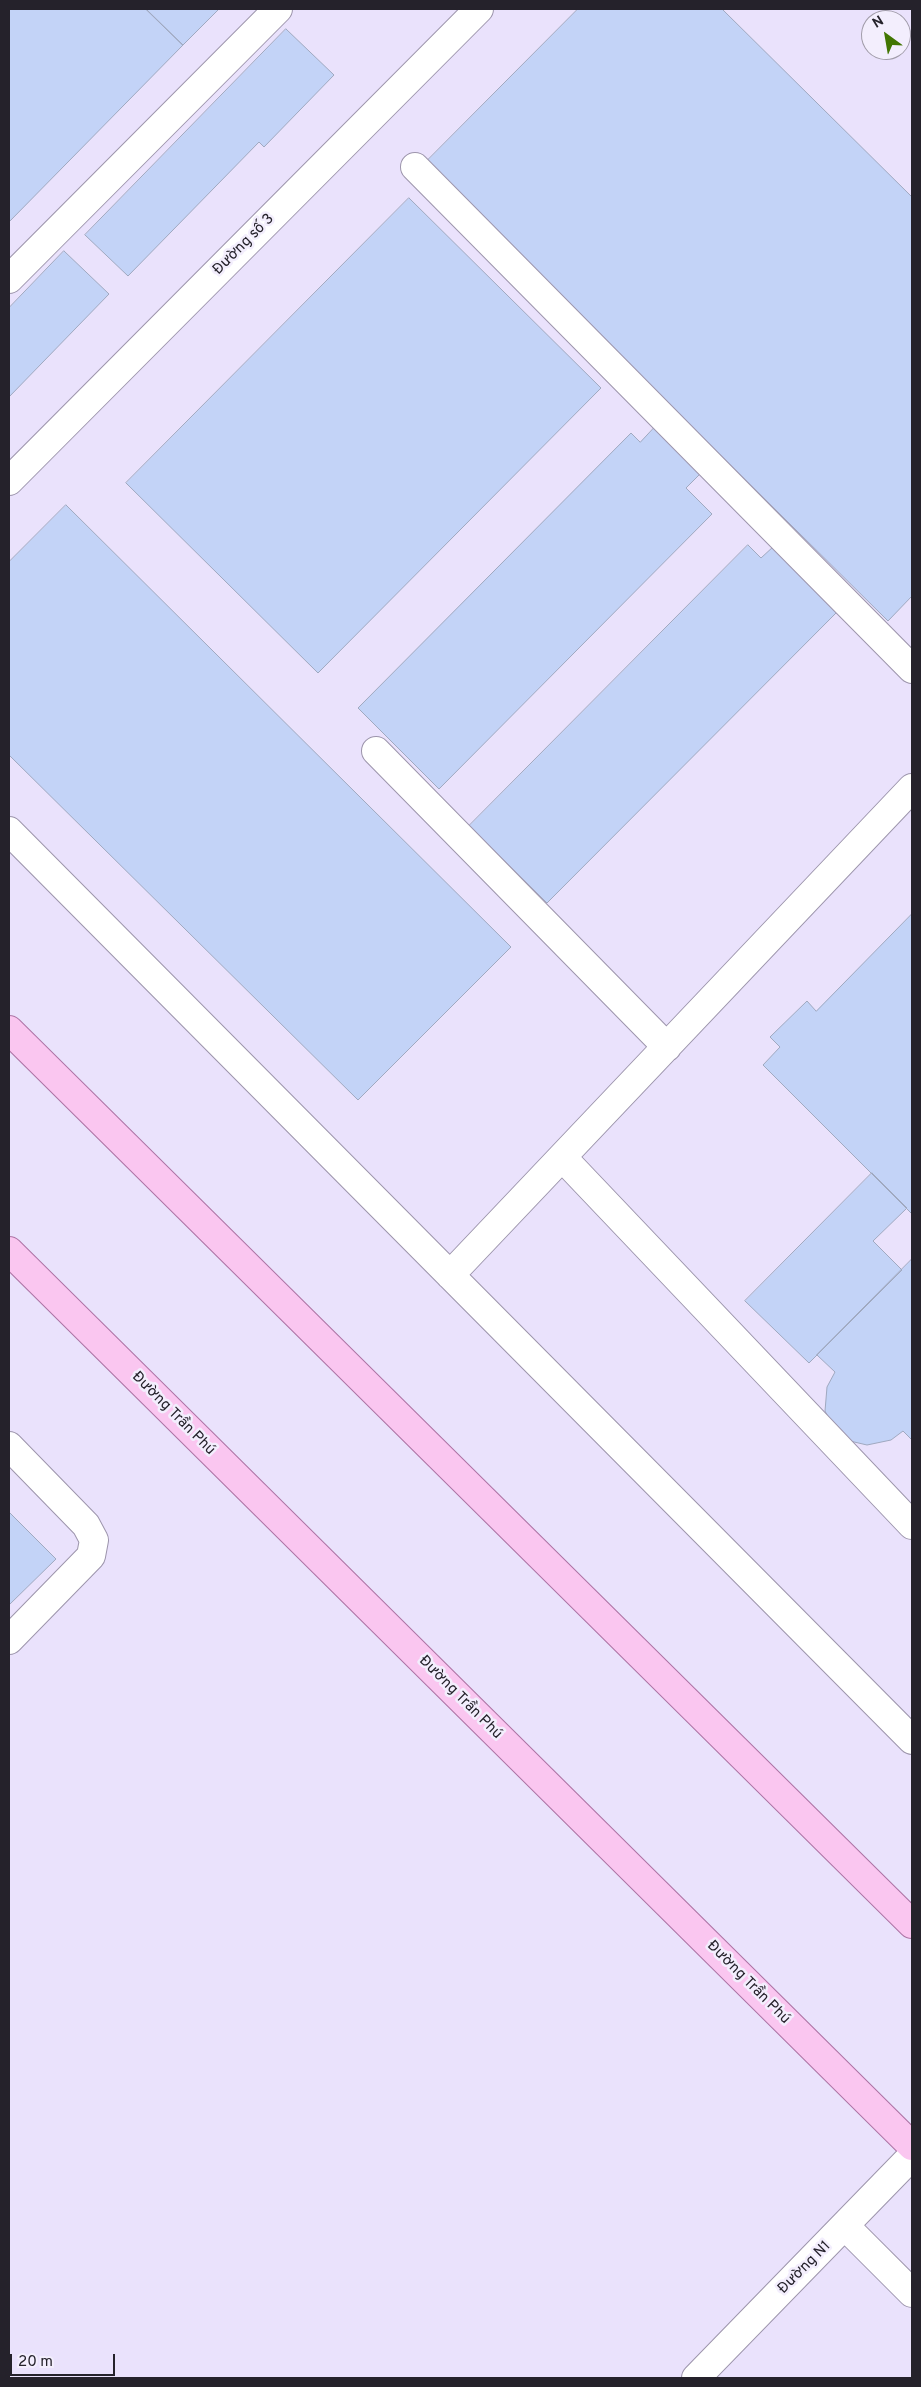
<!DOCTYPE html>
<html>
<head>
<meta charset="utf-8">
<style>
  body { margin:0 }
  #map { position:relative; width:921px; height:2387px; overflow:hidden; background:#f3eefd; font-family:Overpass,sans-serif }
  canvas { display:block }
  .frame { position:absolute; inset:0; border:10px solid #25222b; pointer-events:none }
  .north { position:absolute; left:861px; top:10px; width:50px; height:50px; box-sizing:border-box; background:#f3eefd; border:1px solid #a19ca9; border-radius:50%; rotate:328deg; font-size:14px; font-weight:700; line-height:20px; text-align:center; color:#25222b }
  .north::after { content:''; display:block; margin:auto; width:18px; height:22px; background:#427602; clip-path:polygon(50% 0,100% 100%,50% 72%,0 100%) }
  .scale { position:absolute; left:10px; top:2354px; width:105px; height:22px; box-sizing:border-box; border:2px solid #25222b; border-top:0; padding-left:6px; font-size:15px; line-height:18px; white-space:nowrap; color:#25222b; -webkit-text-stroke:4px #f3eefd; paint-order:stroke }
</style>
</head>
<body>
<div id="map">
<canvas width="921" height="2387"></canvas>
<div class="frame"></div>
<div class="north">N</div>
<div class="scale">20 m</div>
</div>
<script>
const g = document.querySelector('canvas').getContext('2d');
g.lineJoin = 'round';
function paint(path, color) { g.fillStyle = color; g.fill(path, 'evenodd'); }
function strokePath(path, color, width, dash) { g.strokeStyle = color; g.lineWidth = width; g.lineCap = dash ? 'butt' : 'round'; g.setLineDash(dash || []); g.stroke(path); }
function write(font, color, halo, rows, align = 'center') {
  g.font = font + ' Overpass,sans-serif'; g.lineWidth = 5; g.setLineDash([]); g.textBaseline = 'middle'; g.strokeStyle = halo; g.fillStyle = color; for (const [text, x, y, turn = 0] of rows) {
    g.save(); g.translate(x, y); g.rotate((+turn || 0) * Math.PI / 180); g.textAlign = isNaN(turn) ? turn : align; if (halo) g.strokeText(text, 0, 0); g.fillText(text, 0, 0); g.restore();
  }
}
const built = new Path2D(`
  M9,9h903v2369h-903zM871,20h30v30h-30z`);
const building = new Path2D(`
  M9,9h137l37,36 -174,177z
  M146,9h73l-36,36z
  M578,9h144l190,188v399l-24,25 -463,-458z
  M286,29l48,46 -70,72 -5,-5 -131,134 -43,-41z
  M409,198l192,190 -283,285 -192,-190z
  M64,251l45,43 -100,103v-89z
  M655,427l46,46 -15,15 26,26 -273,275 -81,-81 273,-275 9,9z
  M66,505l445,442 -153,153 -349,-345v-193z
  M748,545l13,13 13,-12 65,64 -292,293 -78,-77z
  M912,914v300l-149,-149 17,-18 -10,-10 37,-36 9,10z
  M872,1173l35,35 -34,33 29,29 -93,93 -64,-62z
  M912,1259v181l-9,-9 -12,9 -24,5 -17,-4 -18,-16 -7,-14 2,-24 8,-15 -18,-17z
  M9,1512l47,47 -47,46z`);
const minor = new Path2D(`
  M415,167l497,502
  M9,279l269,-270
  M9,481l470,-472
  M376,751l291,296
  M9,831l903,909
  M562,1157l350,368
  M450,1275l462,-487
  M9,1446l77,79 8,15 -3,16 -82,84
  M845,2226l67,67
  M696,2378l216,-222`);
const major = new Path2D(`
  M9,1030l903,894
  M9,1251l903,895`);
const streetNames = [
  ["Đường số 3",244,245,-45],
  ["Đường Trần Phú",173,1414,45],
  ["Đường Trần Phú",460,1698,45],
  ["Đường Trần Phú",748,1983,45],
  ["Đường N1",805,2268,-45]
];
paint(built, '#eae2fc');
paint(building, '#c3d3f7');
strokePath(building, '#a0a9c0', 1);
strokePath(minor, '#9d95ac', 30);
strokePath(major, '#ad74a5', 30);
strokePath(minor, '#fff', 28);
strokePath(major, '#fac6f0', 28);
write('15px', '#25222b', '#f3eefd', streetNames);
</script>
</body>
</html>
